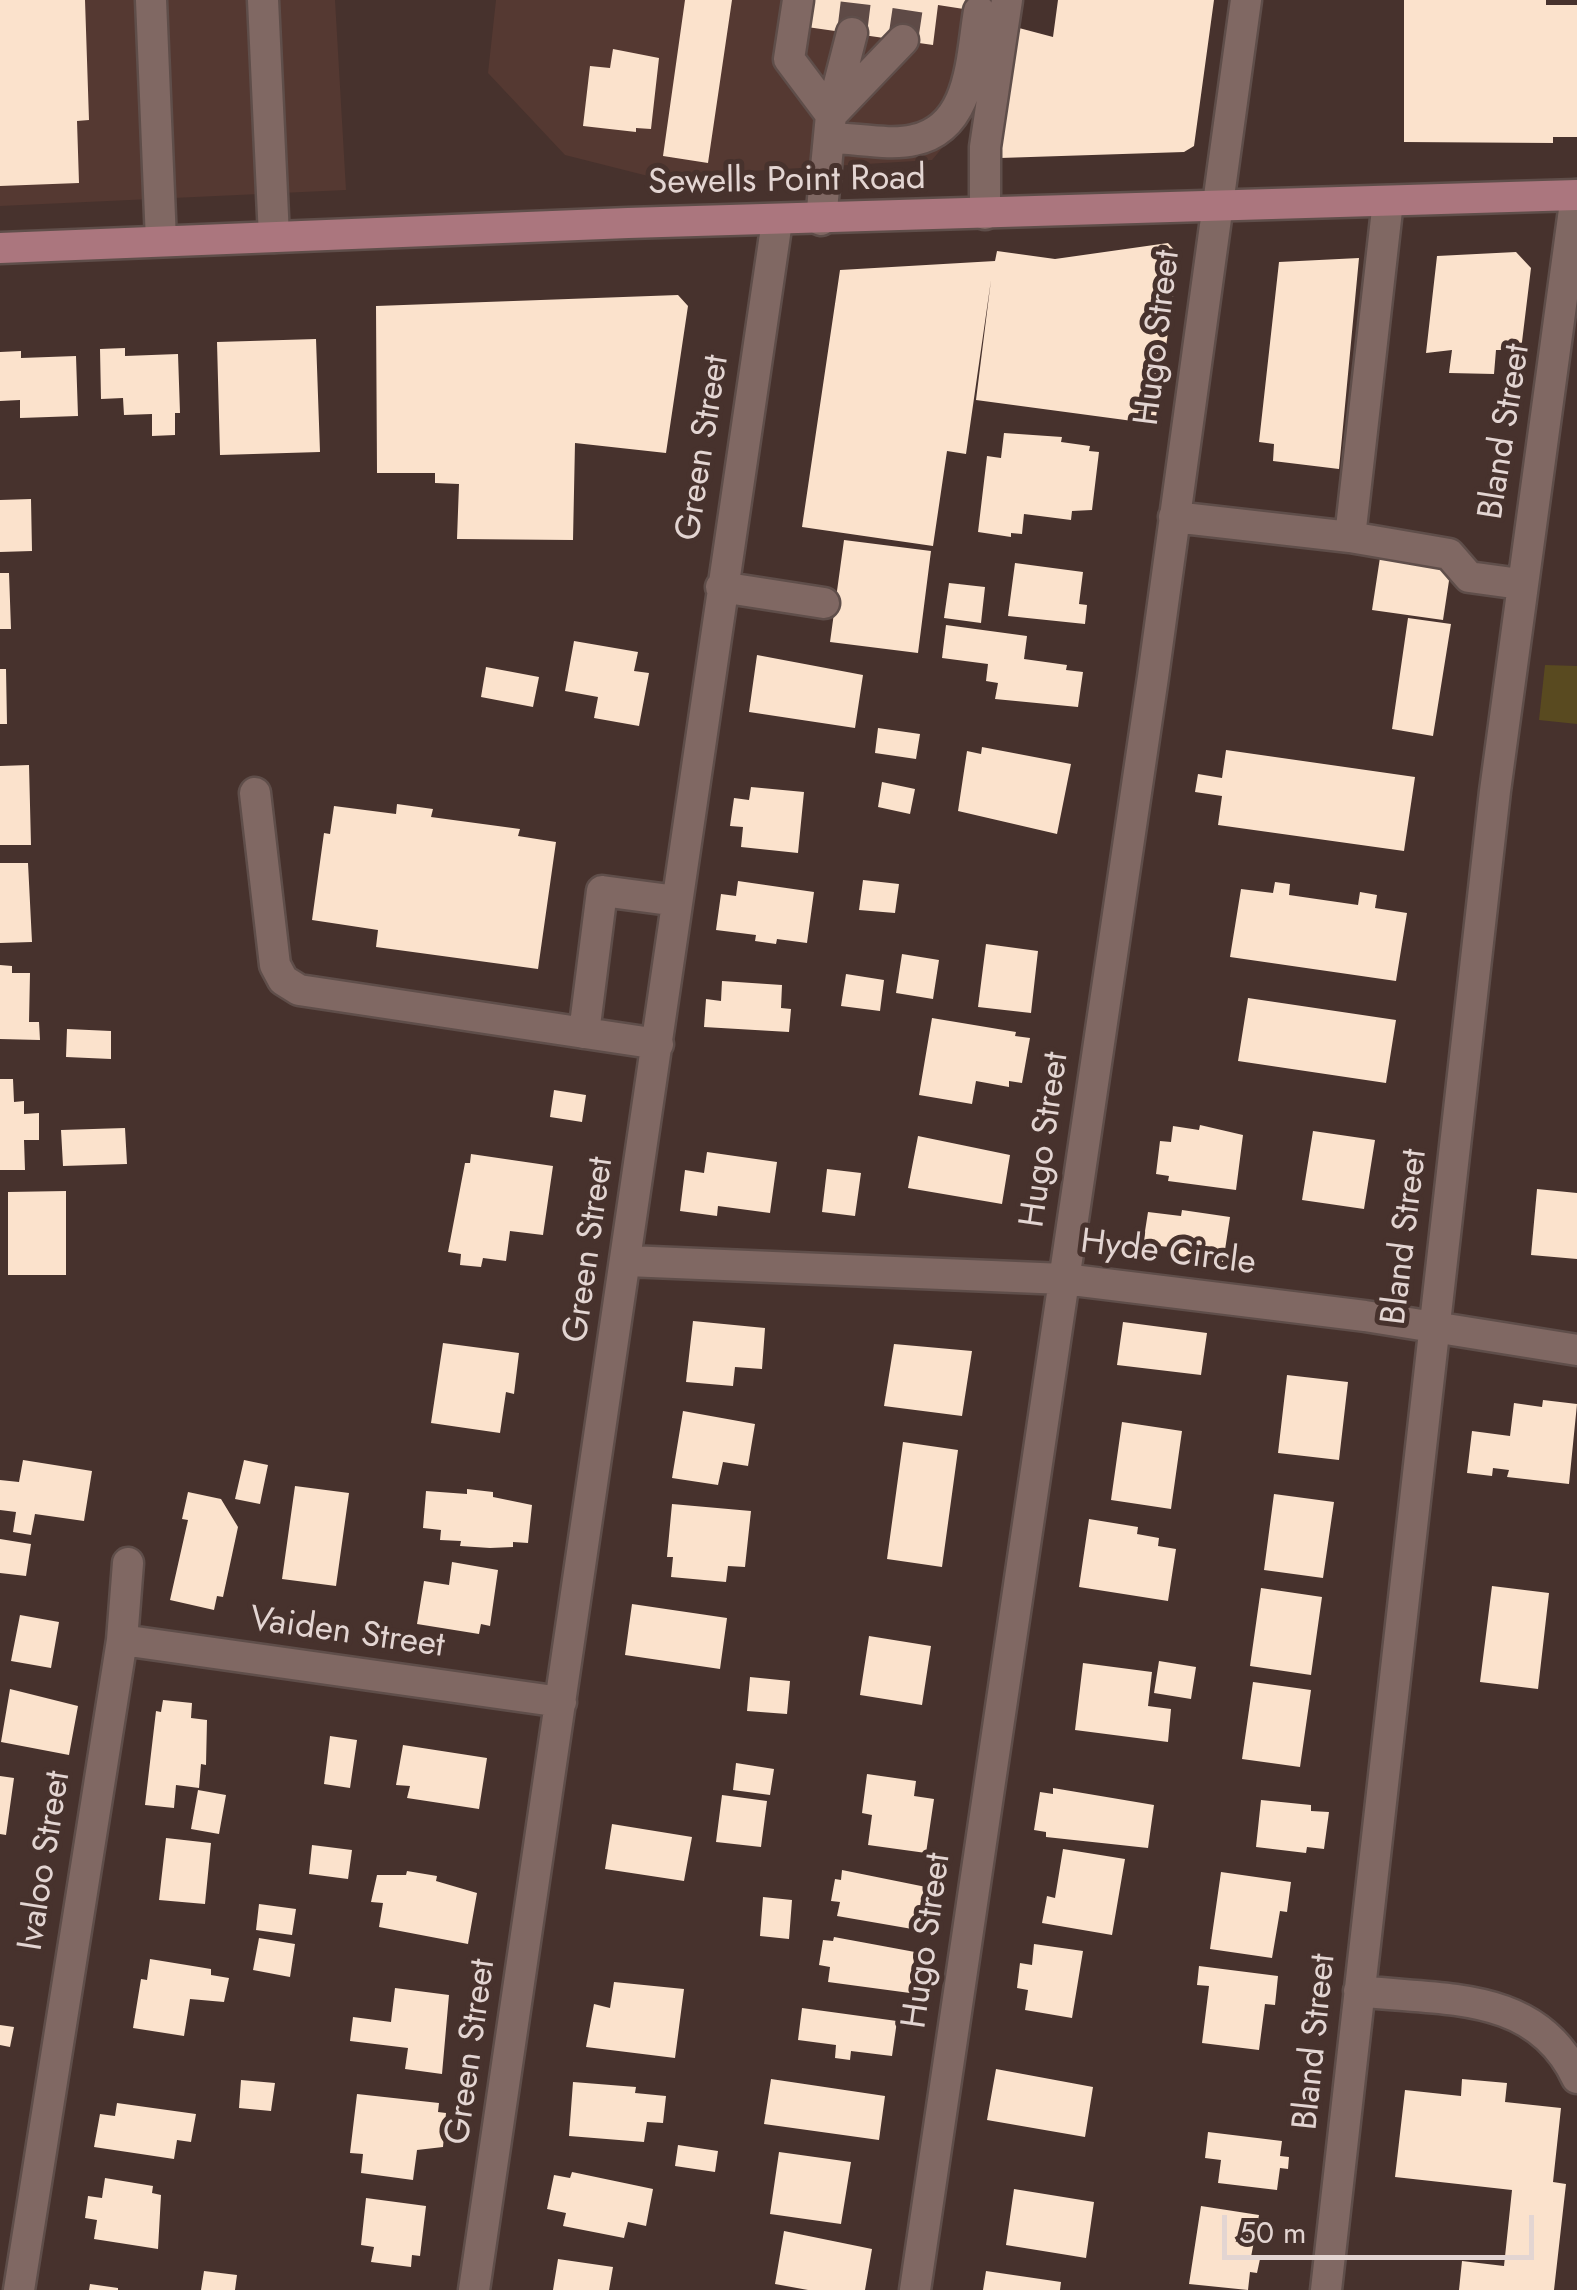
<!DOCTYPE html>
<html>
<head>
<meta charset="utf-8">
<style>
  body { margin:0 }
  #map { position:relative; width:1577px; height:2290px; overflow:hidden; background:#47322d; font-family:Jost,sans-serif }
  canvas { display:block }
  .scale { position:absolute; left:1222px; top:2215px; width:312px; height:45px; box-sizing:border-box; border:5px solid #e3d5d2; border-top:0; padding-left:12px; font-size:30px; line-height:35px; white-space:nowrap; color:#e3d5d2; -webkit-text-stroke:8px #47322d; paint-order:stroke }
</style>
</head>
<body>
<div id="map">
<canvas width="1577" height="2290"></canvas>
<div class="scale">50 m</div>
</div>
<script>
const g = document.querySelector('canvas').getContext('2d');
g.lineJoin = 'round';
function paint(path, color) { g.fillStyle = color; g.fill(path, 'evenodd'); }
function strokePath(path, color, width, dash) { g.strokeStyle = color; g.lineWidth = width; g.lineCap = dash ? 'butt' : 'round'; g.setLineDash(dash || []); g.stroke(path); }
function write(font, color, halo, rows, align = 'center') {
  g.font = font + ' Jost,sans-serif'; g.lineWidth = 10; g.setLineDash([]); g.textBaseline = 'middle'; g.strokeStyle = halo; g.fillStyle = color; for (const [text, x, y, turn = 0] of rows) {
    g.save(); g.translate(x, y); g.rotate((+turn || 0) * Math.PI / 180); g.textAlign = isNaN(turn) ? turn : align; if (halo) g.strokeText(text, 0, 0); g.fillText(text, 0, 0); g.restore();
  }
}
const built = new Path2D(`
  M0,0h335l11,190 -346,16z
  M496,0h504l-25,109 -43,51 -280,17 -87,-22 -77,-82z`);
const green = new Path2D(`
  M1545,665l32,1v58l-38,-4z`);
const building = new Path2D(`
  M0,0h85l4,120 -12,1 2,62 -79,3z
  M685,0h47l-24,163 -45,-7z
  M811,0h187l-2,14 -58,-9 -5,40 -126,-18z
  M1058,0h156l-20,146 -10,6 -184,6 19,-130 34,9z
  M1404,0h142v5h31v132h-24v6l-149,-1z
  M613,49l46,9 -8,71 -15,-1v4l-53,-6 7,-60 20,2z
  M1168,243l11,12 -24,169 -179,-24 15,-120 -25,174 -19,-3 -14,95 -131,-19 38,-257 155,-9 2,-10 58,8z
  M1516,252l15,16 -10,82h-25l-2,24 -45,-1 3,-23 -26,3 11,-97z
  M1359,258l-20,211 -66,-8 1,-17 -15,-2 20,-180z
  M678,295l10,11 -22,147 -91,-10 -2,97 -116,-1 2,-55 -24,-1v-10h-58l-1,-167z
  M316,339l4,113 -100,3 -3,-113z
  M125,348v8l53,-2 2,59h-5v22l-23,1v-22l-28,1 -1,-17 -22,1 -1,-50z
  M21,351v7l55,-2 2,60 -58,2v-18l-20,1v-49z
  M1004,433l58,4 -1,5 29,4 -1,5 10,1 -7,58 -20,1 -1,9 -47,-6 -2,20 -11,-1v4l-33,-5 9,-76 14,2z
  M31,499l1,52 -32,1v-52z
  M844,540l87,11 -13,102 -88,-11z
  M1381,551l71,10 -9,59 -71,-10z
  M1015,563l68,9 -4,32 8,1 -2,19 -77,-8z
  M0,573h9l2,56h-11z
  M949,583l36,4 -4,36 -37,-5z
  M1408,618l43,6 -18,112 -41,-7z
  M946,625l81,11 -3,23 43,6 -1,5 17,2 -5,35 -83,-8 3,-16 -12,-2 2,-17 -46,-6z
  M574,641l64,11 -4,19 15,2 -10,53 -45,-8 4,-21 -33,-6z
  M757,655l106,20 -8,53 -106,-16z
  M486,667l53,10 -6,30 -52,-10z
  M0,669h6l1,55h-7z
  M878,728l42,6 -4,25 -41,-6z
  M982,747l89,17 -14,70 -99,-23 9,-60 14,3z
  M1226,750l189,27 -11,74 -186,-26 4,-29 -27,-4 3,-18 24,4z
  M29,765l2,80h-31v-79z
  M882,782l33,7 -5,25 -32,-7z
  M751,787l53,5 -6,61 -57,-6 2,-20 -13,-1 4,-28 15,2z
  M397,804l36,5 -2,8 89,12 -2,7 38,6 -18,127 -162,-22 2,-17 -66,-10 12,-87 6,1 4,-28 62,8z
  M0,863h28l4,79 -32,1z
  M863,880l36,4 -4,29 -36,-3z
  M738,881l76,11 -7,51 -30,-4 -1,5 -21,-3 1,-6 -40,-5 5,-36 15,2z
  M1275,882l15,2 -1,11 69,10 2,-13 17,3 -2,13 32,5 -11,68 -166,-24 11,-68 32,4z
  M986,944l52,7 -7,62 -53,-6z
  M902,954l37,6 -6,39 -37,-6z
  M0,965l12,1v7h18l-1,49h10l1,18 -40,-1z
  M846,974l38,6 -4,31 -39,-5z
  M722,981l60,4 -1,23 10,1 -2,23 -85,-5 2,-28 15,2z
  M1248,998l148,22 -10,63 -148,-22z
  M932,1018l84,14 -1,4 15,2 -8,45 -13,-2v6l-33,-6 -4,23 -53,-9z
  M67,1029l44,2v28l-45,-2z
  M0,1079h13l1,23 10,-1v13l15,-1v27h-15l1,30h-25z
  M554,1090l32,5 -4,27 -32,-5z
  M1200,1125l43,10 -7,55 -68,-9 1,-5 -13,-2 4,-33 11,1 2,-16 26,4z
  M125,1128l2,36 -64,2 -2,-36z
  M1313,1131l62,9 -11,69 -62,-9z
  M918,1136l92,19 -8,49 -94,-16z
  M707,1152l70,10 -7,51 -52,-7 -1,10 -37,-5 5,-41 19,3z
  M471,1154l82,12 -10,69 -33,-4 -4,30 -23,-3 -2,9 -21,-2 1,-11 -13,-2 17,-89h5z
  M827,1169l34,4 -6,43 -33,-4z
  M1537,1189l40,4v66l-46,-4z
  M66,1191v84h-58v-83z
  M1182,1210l48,7 -7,46 -47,-6 1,-9 -34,-4 5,-32 33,4z
  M693,1321l72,7 -3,41 -27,-2 -2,19 -47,-4z
  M1123,1322l84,11 -6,42 -84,-10z
  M443,1343l76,10 -5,41 -8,-2 -6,41 -69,-10z
  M894,1344l78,7 -10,65 -78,-10z
  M1287,1375l61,7 -9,78 -61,-7z
  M1543,1400l34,4 -8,80 -62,-7 2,-7 -16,-2 -1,8 -25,-3 5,-42 38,5 4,-33 28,4z
  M683,1411l72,13 -7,42 -25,-4 -5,23 -46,-7z
  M1122,1422l60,9 -11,78 -60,-9z
  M903,1442l55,8 -16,117 -55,-8z
  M23,1460l69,11 -8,50 -49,-7 -4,21 -18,-3 3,-20 -16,-2v-30l19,2z
  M244,1460l24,5 -8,39 -25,-5z
  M295,1486l54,7 -13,93 -54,-7z
  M467,1489l26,3v5l39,8 -4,38 -15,-1v5l-23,1 -30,-2 1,-5 -21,-1 1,-10 -18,-2 3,-37 41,3z
  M188,1492l33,7 17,28 -15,70 -6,-1 -3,14 -44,-10 18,-80 -6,-1z
  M1274,1494l60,8 -11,76 -59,-8z
  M672,1504l79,7 -6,56 -17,-1 -2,16 -55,-5 2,-20h-6z
  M1089,1519l49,8 -1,7 22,4 -1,8 18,3 -8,52 -89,-14z
  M0,1539l31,5 -5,32 -26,-3z
  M452,1562l46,8 -8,56 -9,-2 -2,10 -62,-10 7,-43 25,4z
  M1492,1586l57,7 -11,96 -58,-7z
  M1261,1588l61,9 -11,78 -61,-9z
  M632,1604l95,14 -7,51 -95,-14z
  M20,1615l39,7 -8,46 -40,-7z
  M869,1636l62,10 -9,59 -62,-10z
  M1159,1661l37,6 -5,32 -37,-6z
  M1083,1663l69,9 -4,34 23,3 -3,33 -93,-12z
  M750,1677l40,4 -3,33 -40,-3z
  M1253,1682l58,8 -11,77 -58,-8z
  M10,1689l68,17 -9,49 -68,-13z
  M163,1700l29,3 -1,15 16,2 -1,45 -5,-1 -2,24 -23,-3 -2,23 -29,-3 11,-94 5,1z
  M330,1736l27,4 -7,48 -26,-4z
  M403,1745l84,13 -8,51 -72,-11 3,-12 -14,-1z
  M736,1763l38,6 -4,26 -37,-5z
  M867,1774l49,7 -2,15 20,3 -8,54 -58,-8 4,-30 -10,-2z
  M0,1776l14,2 -8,57 -6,-1z
  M1053,1788l101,17 -6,43 -102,-11v-5l-12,-2 6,-38 13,2z
  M198,1790l28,5 -7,39 -28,-5z
  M722,1795l45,6 -6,46 -45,-5z
  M1261,1800l50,5v6l18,1 -5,37 -17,-2 -1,6 -50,-6z
  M612,1824l80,13 -8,44 -79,-12z
  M166,1838l45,5 -6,61 -46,-4z
  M312,1845l40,5 -4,29 -39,-5z
  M1063,1849l62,10 -13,76 -70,-12 5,-27 8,2z
  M842,1870l84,17 -8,43 -81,-14 3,-14 -9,-1 4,-22 6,1z
  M407,1871l30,5 -1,5 41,12 -9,51 -89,-17 4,-24 -12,-1 6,-27h29z
  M1221,1872l70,10 -4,30 -7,-1 -8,47 -62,-9z
  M763,1897l29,3 -3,39 -29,-3z
  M259,1904l37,5 -4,26 -36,-5z
  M834,1937l81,15 -5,41 -82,-11 2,-15 -11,-2 4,-25 10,1z
  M259,1938l36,6 -5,33 -37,-7z
  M1034,1944l49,7 -11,67 -47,-8 3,-20 -11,-2 3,-25 12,2z
  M150,1959l61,10v6l18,3 -5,24 -34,-3 -6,37 -51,-8 8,-49 6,1z
  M1199,1966l79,10 -3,29 -10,-1 -6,46 -57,-7 7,-57 -12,-1z
  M614,1982l70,7 -9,69 -89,-11 8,-43 16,4z
  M395,1988l54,7 -7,79 -37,-5 3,-21 -58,-7 3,-24 38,5z
  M802,2008l95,13 -5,35 -41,-5 -1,9 -15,-2 1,-13 -38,-5z
  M0,2025l14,2 -4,20 -10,-2z
  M996,2069l97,18 -8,50 -98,-17z
  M771,2079l114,17 -6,44 -115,-16z
  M1462,2079l45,4 -2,19 56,6 -8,74 13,2 -12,106h-95l3,-29 42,5 8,-76 -117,-13 10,-87 56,6z
  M241,2080l34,3 -4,28 -32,-3z
  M573,2082l63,5 -1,6 31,3 -3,27 -16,-1 -3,20 -75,-6z
  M357,2094l82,9 -1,9 8,1 -3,34 -26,3 -4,30 -52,-7 2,-19 -13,-1z
  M117,2103l79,11 -5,28 -14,-2 -3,19 -80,-12 6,-33 15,2z
  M1208,2132l74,9 -2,15 9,1 -1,12 -8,-1 -3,22 -59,-7 3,-23 -16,-2z
  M678,2145l40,6 -3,21 -40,-6z
  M779,2152l72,10 -10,62 -71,-10z
  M572,2172l81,17 -7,37 -18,-4 -4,16 -61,-12 3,-13 -19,-4 7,-34 16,3z
  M105,2178l48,8 -1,7 9,2 -3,54 -64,-10 3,-19 -12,-2 3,-22 14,2z
  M1014,2189l80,13 -8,56 -80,-13z
  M366,2198l60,8 -6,50 -8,-1 -1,12 -40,-5 3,-15 -13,-2z
  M1201,2206l58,9 -8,42 9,2 -3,14 -7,-1 -2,18 -59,-6z
  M784,2231l88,18 -7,41h-57l-33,-6z
  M558,2259l55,8 -4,23h-56z
  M204,2271l33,4 -2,15h-34z
  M986,2271l75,11 -1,8h-77z
  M90,2284l28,4v2h-29z`);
const minorTunnel = new Path2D(`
  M852,33l4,-33
  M903,40l6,-40`);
const minor = new Path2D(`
  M151,0l10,241
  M263,0l11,237
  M798,0l-9,59 42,56 -10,105
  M852,33l-21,82 72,-75
  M829,138c26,0 61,8 85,2 58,-12 57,-82 65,-129
  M985,214v-67l22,-147
  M1174,517l176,20 38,-336
  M1350,537l99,17 20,23 51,7
  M721,587l103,16
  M255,793l20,172 8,15 16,10 359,54
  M584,1033l18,-142 75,10
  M627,1261l437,18 301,37 212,34
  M122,1640l439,62
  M1359,1991c84,10 177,-1 218,87
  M19,2290l103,-650 6,-77
  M474,2290l303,-2069
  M915,2290l238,-1613 93,-677
  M1326,2290l169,-1499 81,-596`);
const major = new Path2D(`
  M0,248l628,-25 949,-28`);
const streetNames = [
  ["Sewells Point Road",787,182,-1],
  ["Hugo Street",1159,338,-83],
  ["Bland Street",1506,432,-81],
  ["Green Street",704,448,-81],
  ["Hugo Street",1046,1140,-82],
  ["Bland Street",1406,1237,-83],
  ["Green Street",590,1250,-82],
  ["Hyde Circle",1168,1254,7],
  ["Vaiden Street",347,1634,8],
  ["Ivaloo Street",46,1861,-81],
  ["Hugo Street",928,1941,-82],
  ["Bland Street",1316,2042,-84],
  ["Green Street",472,2052,-82]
];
paint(built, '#553932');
paint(green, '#594a20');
paint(building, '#fbe2cc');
strokePath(minorTunnel, '#5e4a46', 30, [30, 15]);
strokePath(minor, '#5f4e4a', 35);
strokePath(major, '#5f4e4a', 35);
strokePath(minor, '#806863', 30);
strokePath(major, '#ab767e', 30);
write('35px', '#e3d5d2', '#47322d', streetNames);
</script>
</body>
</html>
